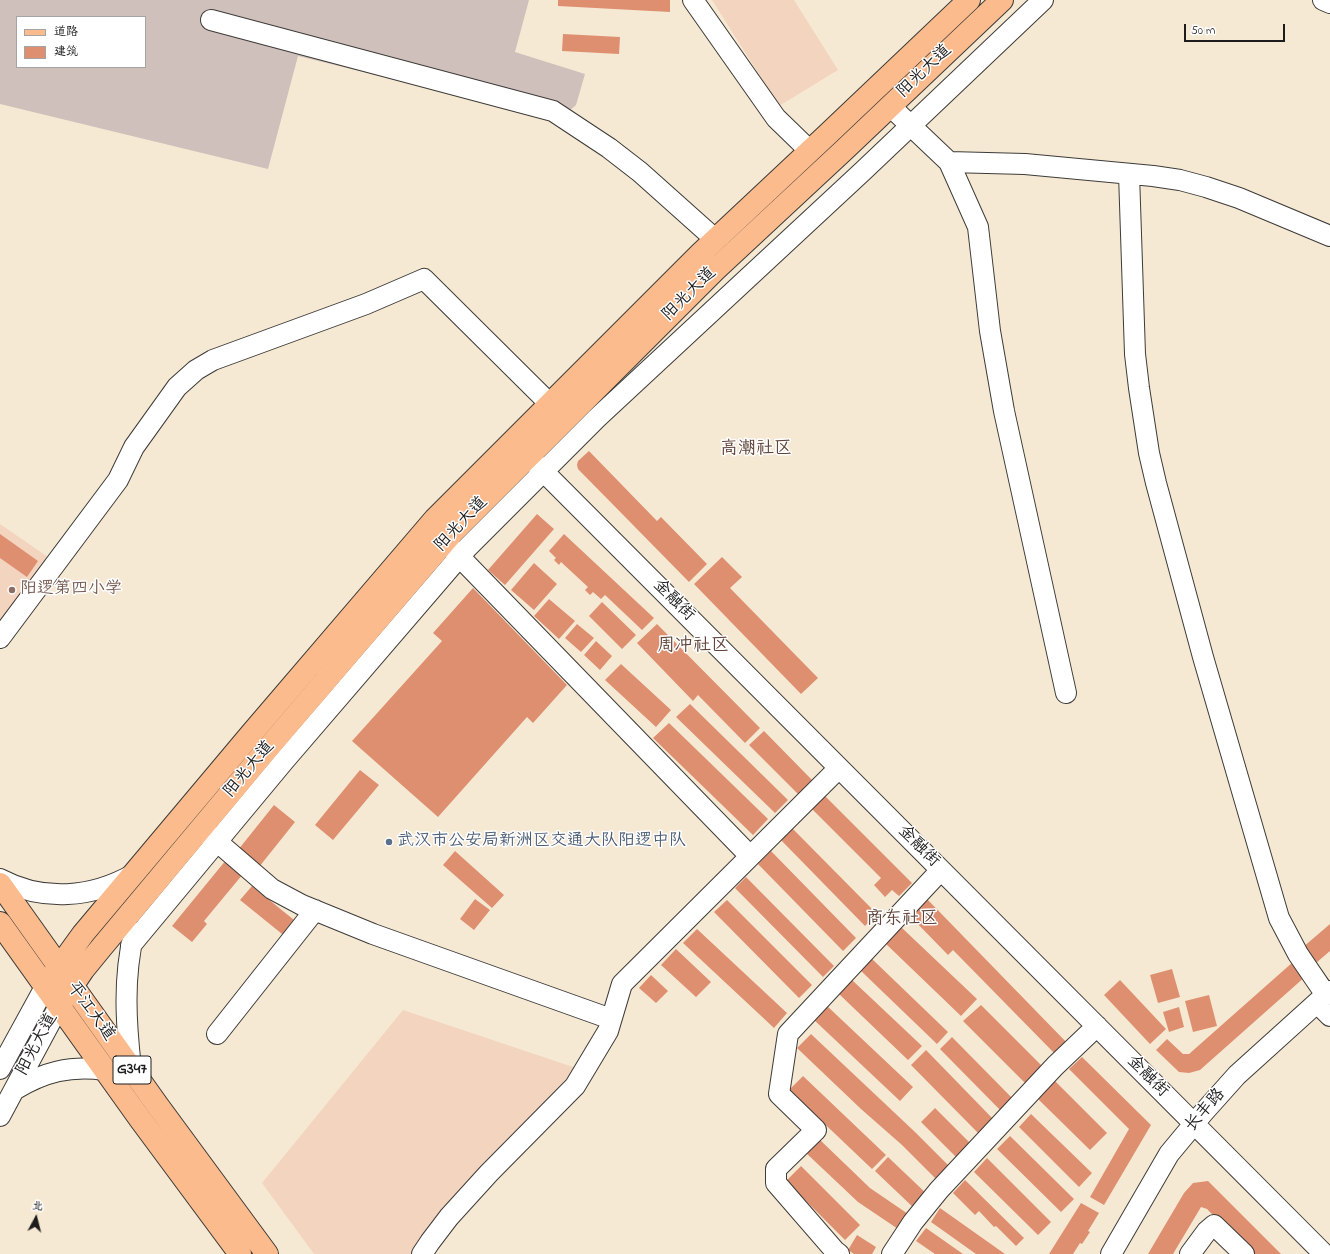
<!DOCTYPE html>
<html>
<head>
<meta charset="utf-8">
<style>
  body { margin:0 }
  #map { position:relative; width:1330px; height:1254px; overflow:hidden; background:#f6e9d4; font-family:"Indie Flower","LXGW WenKai TC",sans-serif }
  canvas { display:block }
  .legend { position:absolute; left:16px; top:16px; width:130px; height:52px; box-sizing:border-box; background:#fff; border:1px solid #a4a4a4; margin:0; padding:5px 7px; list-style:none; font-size:12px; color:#1c1c1c }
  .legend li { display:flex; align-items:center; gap:8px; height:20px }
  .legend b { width:20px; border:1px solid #a4a4a4 }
  .north { position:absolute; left:16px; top:1198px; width:40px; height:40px; -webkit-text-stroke:3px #fff; paint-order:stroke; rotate:7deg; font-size:11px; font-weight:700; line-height:16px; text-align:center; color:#1c1c1c }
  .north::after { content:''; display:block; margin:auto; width:14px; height:18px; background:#1c1c1c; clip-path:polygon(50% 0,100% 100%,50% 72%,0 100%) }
  .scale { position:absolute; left:1184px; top:24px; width:101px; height:18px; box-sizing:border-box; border:2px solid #1c1c1c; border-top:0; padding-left:5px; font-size:12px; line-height:14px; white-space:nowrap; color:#1c1c1c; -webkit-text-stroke:3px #fff; paint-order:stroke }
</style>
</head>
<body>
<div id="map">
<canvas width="1330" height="1254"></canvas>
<ul class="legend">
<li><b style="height:5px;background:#fbbb8c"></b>道路</li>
<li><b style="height:11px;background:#de8f70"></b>建筑</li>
</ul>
<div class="north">北</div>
<div class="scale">50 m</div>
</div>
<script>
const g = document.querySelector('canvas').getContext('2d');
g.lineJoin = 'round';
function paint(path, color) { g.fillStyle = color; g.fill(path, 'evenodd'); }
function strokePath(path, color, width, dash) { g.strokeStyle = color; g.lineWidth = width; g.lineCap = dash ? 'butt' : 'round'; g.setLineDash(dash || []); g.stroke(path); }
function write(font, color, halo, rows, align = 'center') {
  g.font = font + ' "Indie Flower","LXGW WenKai TC",sans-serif'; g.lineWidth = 3; g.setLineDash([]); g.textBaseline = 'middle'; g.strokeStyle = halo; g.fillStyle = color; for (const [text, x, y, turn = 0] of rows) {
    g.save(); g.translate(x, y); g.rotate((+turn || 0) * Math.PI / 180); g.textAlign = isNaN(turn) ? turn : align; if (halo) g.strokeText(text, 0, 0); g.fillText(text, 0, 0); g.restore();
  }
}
const built = new Path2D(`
  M712,0h82l44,70 -59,36z
  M0,524l48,33 -48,66z
  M403,1010l173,58 -149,160 -14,26h-99l-52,-71z`);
const industrial = new Path2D(`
  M0,0h529l-14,52 70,22 -9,31 -17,15 -261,-64 -30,113 -268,-65zM17,17h128v50h-128z`);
const building = new Path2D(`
  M558,0h112v12l-112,-6z
  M563,34l57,3 -1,17 -57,-3z
  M589,451l68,70 4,-4 46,47 -18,18 -111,-113 -1,-4 1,-4z
  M537,514l17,15 -49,56 -17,-15z
  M0,534l38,27 -11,16 -27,-19z
  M564,534l90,84 -12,12 -37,-35 -4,4 -8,-7 -3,3 -5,-5 3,-3 -27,-25 -2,3 -5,-5 2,-2 -7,-7z
  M722,557l20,20 -12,11 88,90 -17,16 -107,-110z
  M534,563l23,21 -23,26 -23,-20z
  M473,588l94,97 -34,38 -6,-6 -89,100 -86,-76 90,-100 -9,-8z
  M549,599l26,22 -16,18 -25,-23z
  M602,602l34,33 -14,14 -33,-33z
  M577,624l17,14 -13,14 -16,-14z
  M657,624l103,104 -15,15 -47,-48 -5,6 -56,-58z
  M596,641l16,15 -12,14 -16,-15z
  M621,664l50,46 -15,17 -51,-47z
  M690,704l98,96 -13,13 -99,-96z
  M669,723l99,96 -15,16 -100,-97z
  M764,731l48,49 -14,14 -49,-49z
  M360,770l19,15 -46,55 -18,-15z
  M824,795l88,88 -13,13 -7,-6 -7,7 -11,-12 7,-7 -70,-70z
  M274,805l21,17 -36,45 -21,-17z
  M790,826l87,88 -12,12 -87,-89z
  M455,851l49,44 -12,13 -49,-43z
  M771,851l85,87 -13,13 -85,-87z
  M226,860l17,14 -39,47 3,3 -15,18 -20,-16z
  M746,877l88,89 -11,11 -88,-89z
  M252,886l47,38 -12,14 -47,-38z
  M475,899l15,11 -16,20 -14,-11z
  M927,899l143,147 -12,11 -105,-107 -5,5 -38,-39z
  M727,900l85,85 -13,13 -85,-86z
  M1330,924v27l-14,12 -14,-15z
  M901,927l76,72 -16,17 -76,-73z
  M697,929l90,84 -13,15 -91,-85z
  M676,949l35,33 -15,15 -35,-32z
  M870,957l78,75 -11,12 -78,-75z
  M1293,962l13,14 -106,94 -11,3 -10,-1 -23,-22 11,-11 16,15h6z
  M1172,969l8,28 -22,6 -8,-28z
  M651,975l17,16 -12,12 -17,-15z
  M852,980l70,66 -14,14 -69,-66z
  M1120,980l46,49 -16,15 -46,-49z
  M1209,995l8,31 -24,6 -8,-31z
  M826,1005l87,82 -13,14 -87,-82z
  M981,1005l65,65 -17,17 -66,-66z
  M1179,1007l5,20 -15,5 -6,-20z
  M811,1034l104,98 35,35 -13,13 -35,-35 -41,-36 -64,-61z
  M952,1037l62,63 -12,12 -62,-63z
  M926,1050l69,71 -14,15 -70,-71z
  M1082,1057l69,68 -47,80 -14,-8 39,-68 -60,-60z
  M803,1076l83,79 -14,14 -83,-79z
  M1055,1081l52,52 -17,17 -52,-51z
  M935,1108l38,38 -14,14 -38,-38z
  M1031,1114l61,59 -13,14 -60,-60z
  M1010,1136l64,63 -13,13 -64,-63z
  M818,1138l52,50 41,28 -10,15 -43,-29 -53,-50z
  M888,1157l41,39 -13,14 -41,-39z
  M987,1158l64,64 -13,13 -64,-63z
  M801,1166l59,59 -15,15 -59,-59z
  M965,1180l59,58 -8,8 -20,-20 -2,1 -15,-16 -4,4 -22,-22z
  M1208,1181l73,73h-30l-44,-45 -6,-2 -28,47h-25l36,-61 9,-10z
  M1081,1203l18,10 -11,18 2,1 -8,12 -2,-1 -7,11h-24z
  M940,1208l65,46h-29l-45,-32z
  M926,1228l37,26h-28l-19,-13z
  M857,1235l19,12 -4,7h-18l-6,-4z`);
const minor = new Path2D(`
  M693,0l83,118 34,33
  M1323,0l7,3
  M211,20l342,91 56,37 31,24 75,67
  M890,106l59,56 29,65 12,104 14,80 62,282
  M949,162l76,2 128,12 27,4 26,7 33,11 91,38
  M1129,174l6,180 4,34 10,65 7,30 47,174 76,261 19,36 28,41
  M534,462l790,792
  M450,547l300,309
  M0,638l118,-158 16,-33 43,-60 19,-17 17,-10 153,-56 58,-25 126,125
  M207,833l65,56 30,16 71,29 238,85
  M0,879c43,23 92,19 134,-5
  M131,945l153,-184 183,-213 130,-130 266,-247 180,-171
  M1317,1003l13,13
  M217,1034l98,-124
  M131,1068c-5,-45 -8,-90 3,-135
  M0,1069l45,-82
  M14,1090c30,-18 56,-25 91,-20
  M0,1116l59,-110
  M422,1254l8,-12 19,-25 40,-44 86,-87 33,-55 14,-47 217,-216
  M839,1254l-4,-3 -59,-68v-14l40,-39 -37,-36 9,-60 153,-164
  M892,1254l21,-32 26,-32 116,-124 42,-40
  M1111,1254l58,-100 34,-41 34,-38 93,-84
  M1190,1254l17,-23 7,-6 30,29`);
const major = new Path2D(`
  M49,981l34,-47 168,-200 184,-215 265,-265 128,-120 141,-134
  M63,1000l20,-30 18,-22 167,-200 184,-215 263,-263 129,-120 158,-150`);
const highway = new Path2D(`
  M0,884l158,222 109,148
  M0,923l140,196 100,135`);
const markers = [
  [12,590,4,"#8d6e63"],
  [389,842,4,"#5c6f8a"]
];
const shields = [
  [132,1070,38]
];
const shieldNames = [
  ["G347",132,1070]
];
const streetNames = [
  ["阳光大道",925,72,-44],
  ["阳光大道",690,295,-45],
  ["阳光大道",462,525,-47],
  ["金融街",673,601,45],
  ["阳光大道",250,770,-50],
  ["金融街",918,847,45],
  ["平江大道",90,1012,54],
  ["阳光大道",38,1045,-62],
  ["金融街",1147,1077,45],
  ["长丰路",1206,1111,-49]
];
const educationNames = [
  ["阳逻第四小学",20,590]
];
const serviceNames = [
  ["武汉市公安局新洲区交通大队阳逻中队",397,842]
];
const neighbourhoodNames = [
  ["高潮社区",756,450],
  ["周冲社区",693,647],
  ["商东社区",902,920]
];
paint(built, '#f3d4bf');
paint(industrial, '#cfc0bb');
paint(building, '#de8f70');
strokePath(minor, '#3d3b38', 22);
strokePath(major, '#3d3b38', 24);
strokePath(highway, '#3d3b38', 24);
strokePath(minor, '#fff', 20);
strokePath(major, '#fbbb8c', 22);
strokePath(highway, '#fbbb8c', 22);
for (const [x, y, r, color] of markers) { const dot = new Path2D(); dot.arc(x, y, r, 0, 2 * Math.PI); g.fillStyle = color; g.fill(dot); strokePath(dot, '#fff', 1.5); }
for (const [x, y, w] of shields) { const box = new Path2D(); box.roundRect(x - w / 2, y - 14, w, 28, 3); g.fillStyle = '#fff'; g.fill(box); strokePath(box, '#1c1c1c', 1); }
write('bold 16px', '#1c1c1c', null, shieldNames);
write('17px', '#1c1c1c', '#fff', streetNames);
write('17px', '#785e54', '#fff', educationNames, 'left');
write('17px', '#4e5e75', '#fff', serviceNames, 'left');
write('18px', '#604439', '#fff', neighbourhoodNames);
</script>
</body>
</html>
